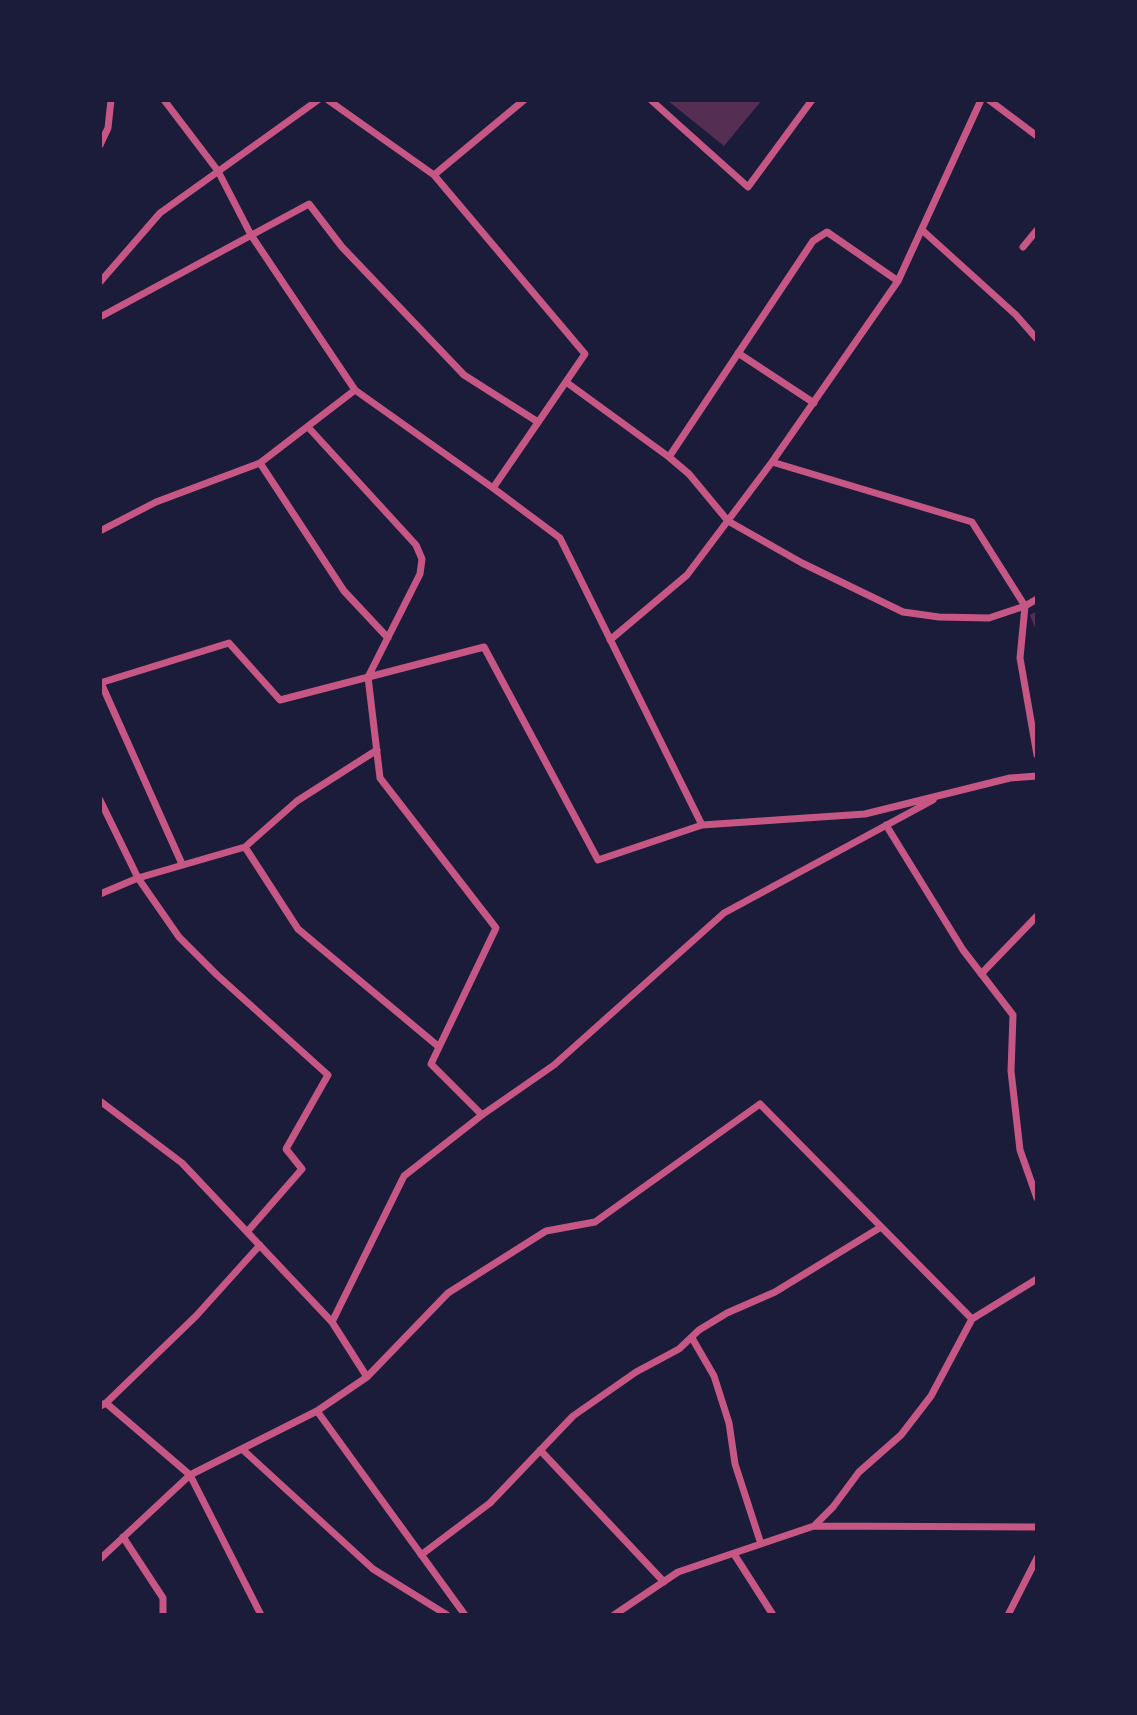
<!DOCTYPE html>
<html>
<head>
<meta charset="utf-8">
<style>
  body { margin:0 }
  #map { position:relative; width:1137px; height:1715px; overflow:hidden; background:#1b1b3a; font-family:"Archivo Narrow",sans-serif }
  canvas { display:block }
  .frame { position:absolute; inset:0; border:102px solid #1b1b3a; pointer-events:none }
</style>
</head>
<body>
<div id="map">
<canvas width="1137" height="1715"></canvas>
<div class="frame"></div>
</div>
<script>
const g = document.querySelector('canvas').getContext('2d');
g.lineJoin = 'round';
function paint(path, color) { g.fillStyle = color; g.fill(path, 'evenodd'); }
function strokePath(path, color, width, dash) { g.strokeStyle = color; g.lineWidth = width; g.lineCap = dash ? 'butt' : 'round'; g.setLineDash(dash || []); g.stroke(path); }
const building = new Path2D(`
  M667,100h95l-38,46z
  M1037,611v22l-7,-18z`);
const minor = new Path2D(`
  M164,100l54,71 33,64 104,155 138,98 67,50 142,287
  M328,100l106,75 151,179 -92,134
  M651,100l97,87 64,-87
  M989,100l48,36
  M100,145l8,-17 3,-28
  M434,175l90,-75
  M922,230l94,85 21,24
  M1023,247l14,-17
  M100,282l60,-69 158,-113
  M100,315l2,1 207,-112 33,43 122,128 74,47
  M738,353l76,50
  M566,382l103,75 20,17 39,47 74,42 101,49 36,5 50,1 36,-12 12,-7
  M308,427l108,118 6,14 -2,15 -52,103 12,101 116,150 -65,136 51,51
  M669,457l144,-216 14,-9 71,49
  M772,462l200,60 53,84 -5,52 17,97
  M260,463l84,128 44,47
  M100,531l56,-29 104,-39 95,-73
  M610,640l77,-65 85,-113 126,-181 83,-181
  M100,683l129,-40 51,57 204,-53 114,213 104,-35 163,-11 145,-36 27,-2
  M101,683l81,181
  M100,800l38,78 41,59 38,38 111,100 -42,74 16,20 -55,63
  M886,825l77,125 50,65 -2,56 9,79 17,48
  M245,847l53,82 141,118
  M100,894l38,-16 107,-31 52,-46 80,-51
  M981,974l56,-58
  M100,1101l82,62 150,159 35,55
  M332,1322l72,-146 78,-61 72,-50 170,-152 209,-113
  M692,1338l22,38 15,47 6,41 26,80
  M106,1403l90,-87 64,-71
  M100,1406l6,-3 84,72 71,140
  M317,1411l148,204
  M242,1449l131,120 74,46
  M540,1450l124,132
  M814,1526l19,-19 26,-35 42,-37 30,-39 41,-77 65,-40
  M123,1537l40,61v17
  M734,1554l39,61
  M421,1555l69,-52 83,-87 63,-44 43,-23 20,-19 28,-17 48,-21 106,-65
  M100,1559l90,-84 127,-64 50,-34 81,-84 98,-62 49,-9 165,-118 212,215
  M614,1615l64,-43 136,-46 223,1
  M1008,1615l29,-57`);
paint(building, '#542f53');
strokePath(minor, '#c65784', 7);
</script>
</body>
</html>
